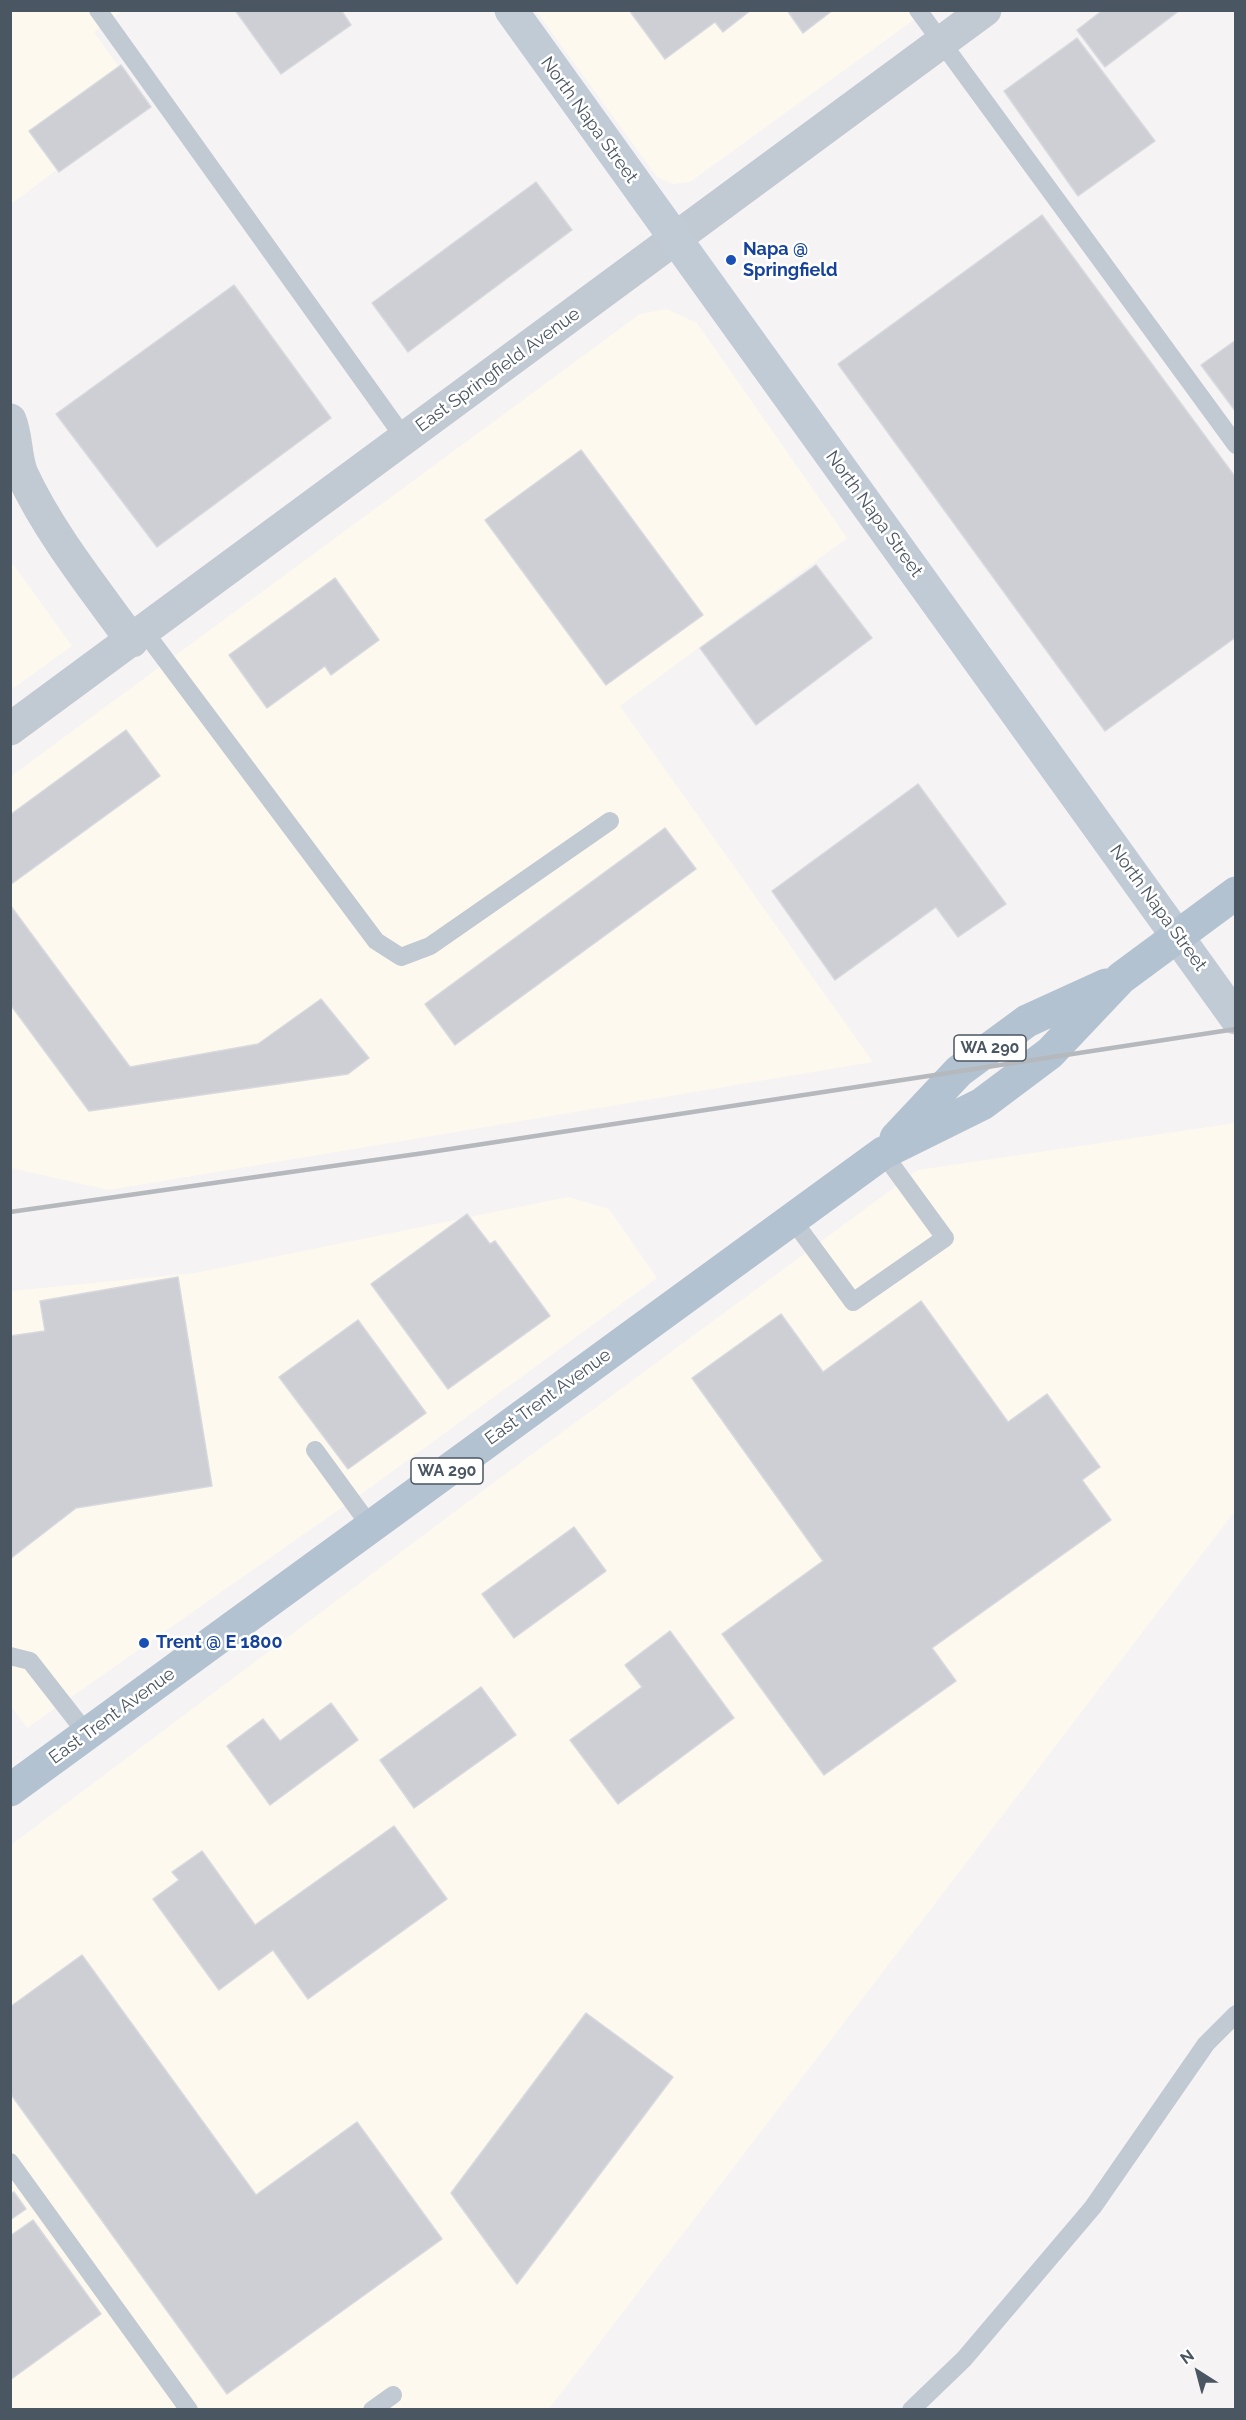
<!DOCTYPE html>
<html>
<head>
<meta charset="utf-8">
<style>
  body { margin:0 }
  #map { position:relative; width:1246px; height:2420px; overflow:hidden; background:#f5f3f3; font-family:Raleway,sans-serif }
  canvas { display:block }
  .frame { position:absolute; inset:0; border:12px solid #4a5661; pointer-events:none }
  .north { position:absolute; left:1168px; top:2342px; width:60px; height:60px; -webkit-text-stroke:4px #fff; paint-order:stroke; rotate:324deg; font-size:16px; font-weight:700; line-height:24px; text-align:center; color:#4a5661 }
  .north::after { content:''; display:block; margin:auto; width:21px; height:27px; background:#4a5661; clip-path:polygon(50% 0,100% 100%,50% 72%,0 100%) }
</style>
</head>
<body>
<div id="map">
<canvas width="1246" height="2420"></canvas>
<div class="frame"></div>
<div class="north">N</div>
</div>
<script>
const g = document.querySelector('canvas').getContext('2d');
g.lineJoin = 'round';
function paint(path, color) { g.fillStyle = color; g.fill(path, 'evenodd'); }
function strokePath(path, color, width, dash) { g.strokeStyle = color; g.lineWidth = width; g.lineCap = dash ? 'butt' : 'round'; g.setLineDash(dash || []); g.stroke(path); }
function write(font, color, halo, rows, align = 'center') {
  g.font = font + ' Raleway,sans-serif'; g.lineWidth = 5; g.setLineDash([]); g.textBaseline = 'middle'; g.strokeStyle = halo; g.fillStyle = color; for (const [text, x, y, turn = 0] of rows) {
    g.save(); g.translate(x, y); g.rotate((+turn || 0) * Math.PI / 180); g.textAlign = isNaN(turn) ? turn : align; if (halo) g.strokeText(text, 0, 0); g.fillText(text, 0, 0); g.restore();
  }
}
const commercial = new Path2D(`
  M11,11h112l-29,21 51,72 -134,100z
  M536,11h390l-236,171 -17,2 -16,-7z
  M667,309l30,14 150,215 -227,168 253,356 -764,128 -98,-22 -1,-391 630,-463z
  M10,560l62,86 -61,44h-1z
  M1235,1123v388l-686,898 -538,1v-565l474,-356 433,-319z
  M568,1197l41,12 48,69 -297,217 -333,233 -16,-22v-415l184,-18z`);
const building = new Path2D(`
  M235,10h106l10,15 -70,49z
  M629,10h122l-28,22 -8,-10 -50,37z
  M787,10h46l-30,23z
  M1103,10h77l-75,57 -28,-37z
  M1077,38l78,103 -77,55 -74,-105z
  M121,65l30,42 -92,65 -30,-41z
  M536,182l36,48 -164,122 -36,-49z
  M1042,215l194,263v159l-131,94 -267,-367z
  M234,285l97,133 -174,129 -101,-133z
  M1236,340v72l-35,-47z
  M581,450l122,165 -97,70 -121,-165z
  M816,565l56,73 -116,87 -56,-77z
  M335,578l44,62 -48,35 -6,-9 -58,42 -38,-53z
  M126,730l34,46 -150,109v-70z
  M918,784l88,120 -48,33 -22,-30 -101,73 -63,-89z
  M665,828l31,41 -241,176 -30,-41z
  M10,905l120,162 128,-23 63,-45 48,59 -21,16 -259,37 -79,-107z
  M467,1214l23,30 5,-3 55,75 -102,73 -77,-105z
  M178,1277l34,209 -136,22 -66,51v-223l35,-5 -5,-30z
  M921,1301l87,121 39,-28 53,73 -18,13 29,40 -179,128 24,33 -132,94 -102,-141 101,-73 -131,-183 89,-64 42,58z
  M358,1320l68,93 -78,56 -69,-92z
  M574,1527l32,44 -92,67 -32,-44z
  M670,1631l64,87 -116,86 -48,-64 72,-53 -17,-22z
  M481,1687l35,48 -102,73 -34,-48z
  M331,1703l27,37 -88,65 -43,-59 36,-27 17,22z
  M394,1826l53,73 -139,100 -35,-49 -54,40 -66,-91 26,-19 -7,-8 30,-21 53,74z
  M82,1955l174,240 101,-73 85,117 -215,155 -217,-301v-86z
  M586,2013l87,64 -156,207 -66,-91z
  M14,2192l12,17 -16,11v-26z
  M33,2220l68,94 -91,66v-144z`);
const service = new Path2D(`
  M98,10l307,429
  M918,10l318,435
  M144,631l232,310 25,16 29,-11 180,-125
  M792,1219l61,83 92,-64 -62,-85
  M315,1450l56,77
  M10,1656l20,5 57,73
  M10,2162l179,248
  M372,2410l21,-15
  M911,2410l53,-51 129,-152 113,-163 30,-30`);
const minor = new Path2D(`
  M10,420c7,17 5,37 12,54 28,60 71,113 110,167
  M10,729l975,-719`);
const secondary = new Path2D(`
  M511,10l725,1008`);
const primary = new Path2D(`
  M896,1138l63,-67 68,-50 79,-36
  M10,1790l873,-637 99,-49 68,-51 71,-75 115,-85`);
const rail = new Path2D(`
  M10,1212l414,-59 812,-124`);
const markers = [
  [731,260,6,"#1a4fb4"],
  [144,1643,6,"#1a4fb4"]
];
const shields = [
  [990,1048,72],
  [447,1471,72]
];
const shieldNames = [
  ["WA 290",990,1048],
  ["WA 290",447,1471]
];
const streetNames = [
  ["North Napa Street",589,120,54],
  ["East Springfield Avenue",498,370,-36],
  ["North Napa Street",874,514,54],
  ["North Napa Street",1158,908,54],
  ["East Trent Avenue",548,1397,-36],
  ["East Trent Avenue",112,1716,-36]
];
const transitNames = [
  ["Napa @",743,250],
  ["Springfield",743,271],
  ["Trent @ E 1800",156,1643]
];
paint(commercial, '#fdf9ef');
paint(building, '#cdcfd5');
strokePath(building, '#d7d9de', 1.5);
strokePath(service, '#c1cad2', 18);
strokePath(minor, '#c1cad2', 33);
strokePath(secondary, '#c1cbd6', 33);
strokePath(primary, '#b3c2d1', 33);
strokePath(rail, '#b5b8bd', 4.5);
for (const [x, y, r, color] of markers) { const dot = new Path2D(); dot.arc(x, y, r, 0, 2 * Math.PI); g.fillStyle = color; g.fill(dot); strokePath(dot, '#fff', 2); }
for (const [x, y, w] of shields) { const box = new Path2D(); box.roundRect(x - w / 2, y - 13, w, 26, 4.5); g.fillStyle = '#fff'; g.fill(box); strokePath(box, '#4a5661', 1.5); }
write('bold 16px', '#4a5661', null, shieldNames);
write('18px', '#4a5661', '#fff', streetNames);
write('bold 18px', '#164399', '#fff', transitNames, 'left');
</script>
</body>
</html>
